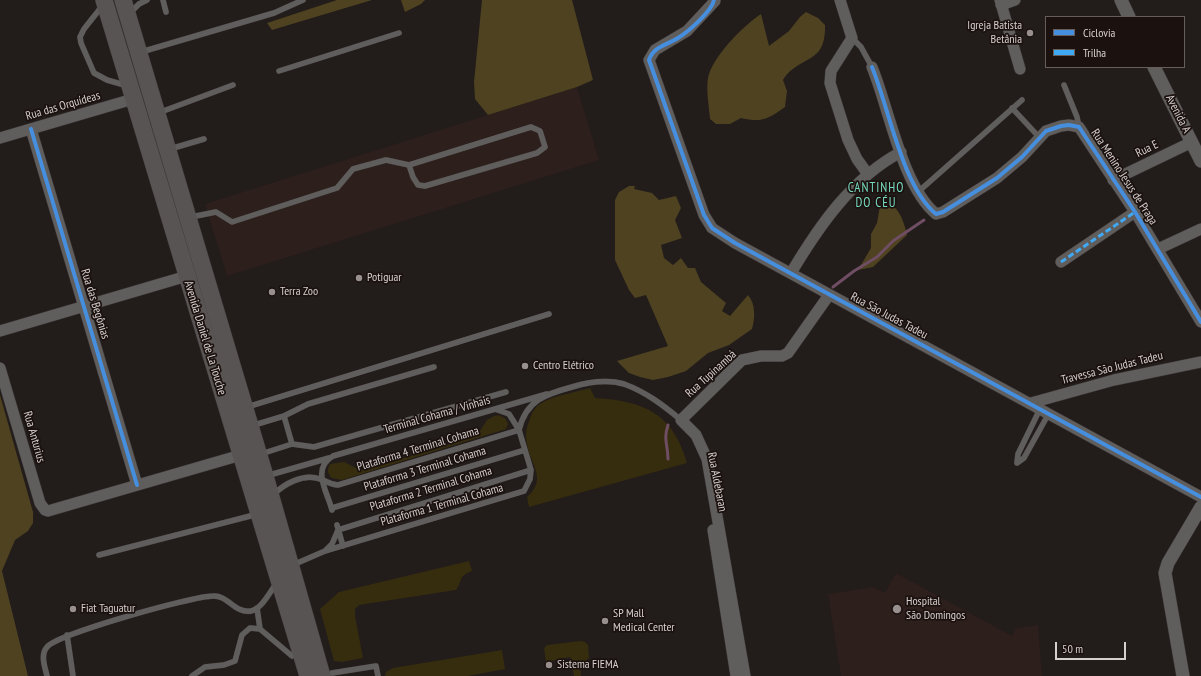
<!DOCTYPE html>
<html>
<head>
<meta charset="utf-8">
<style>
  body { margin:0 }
  #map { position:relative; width:1201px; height:676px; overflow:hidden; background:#221c1b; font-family:"PT Sans Narrow",sans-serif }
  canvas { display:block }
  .legend { position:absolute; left:1045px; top:16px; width:140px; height:52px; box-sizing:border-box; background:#1b120f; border:1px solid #665e5b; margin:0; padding:5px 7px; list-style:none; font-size:12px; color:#d6cfcd }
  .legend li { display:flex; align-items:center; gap:8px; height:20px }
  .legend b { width:20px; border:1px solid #665e5b }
  .scale { position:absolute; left:1055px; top:642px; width:71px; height:18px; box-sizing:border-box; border:2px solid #d6cfcd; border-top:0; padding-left:5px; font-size:12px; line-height:14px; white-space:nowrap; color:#d6cfcd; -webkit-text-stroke:3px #1b120f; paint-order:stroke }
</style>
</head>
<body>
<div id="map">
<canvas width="1201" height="676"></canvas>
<ul class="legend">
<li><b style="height:5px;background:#468fdf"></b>Ciclovia</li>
<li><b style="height:5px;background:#3fa9f5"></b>Trilha</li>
</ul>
<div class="scale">50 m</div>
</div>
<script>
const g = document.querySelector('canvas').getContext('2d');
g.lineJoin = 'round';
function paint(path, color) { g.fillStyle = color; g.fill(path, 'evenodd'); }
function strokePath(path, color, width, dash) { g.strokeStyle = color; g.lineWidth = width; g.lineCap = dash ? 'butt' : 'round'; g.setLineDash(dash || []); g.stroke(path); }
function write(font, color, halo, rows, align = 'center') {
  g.font = font + ' "PT Sans Narrow",sans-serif'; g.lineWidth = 3.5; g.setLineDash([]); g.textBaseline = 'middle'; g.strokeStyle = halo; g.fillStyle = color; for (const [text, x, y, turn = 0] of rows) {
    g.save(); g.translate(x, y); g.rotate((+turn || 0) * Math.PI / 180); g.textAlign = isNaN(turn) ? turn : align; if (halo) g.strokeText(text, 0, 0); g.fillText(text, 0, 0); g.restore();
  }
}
const built = new Path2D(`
  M577,87l22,73 -372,116 -22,-72z
  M896,573l116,63 4,-8 22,-3 4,51h-201l-13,-82 45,-7 12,6z`);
const green = new Path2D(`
  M590,388l5,10c49,3 78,15 92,65l-158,44 -2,-10c21,-19 3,-32 0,-53 -2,-9 -1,-16 3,-25 1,-5 5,-12 10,-15 13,-9 34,-11 50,-16z
  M499,415l7,4 2,5 -2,5 -3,1 -161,50 -10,-2c-5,-5 -5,-8 -2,-14l14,-2 16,8 44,-12 66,-20 10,-7 7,-11 7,-4z
  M469,561l3,10c-14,5 -9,9 -16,19l-97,15 -4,4v7l8,42 -21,4 -8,-1 -14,-52 19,-17z
  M580,641l5,1 3,3 1,13 -9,7 1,11h-7l-4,-19 -24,5 -2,-14 3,-3z
  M502,650l3,19 -37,7h-83l1,-4 7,-4z`);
const forest = new Path2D(`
  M337,0h35l-100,30 -5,-7z
  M401,0h24l-4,4 -16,8z
  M482,0h90l21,80 -16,7 -89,28 -13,-16 -1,-17z
  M806,12l12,6 7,7c1,41 -25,29 -42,55l4,11 -2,16c-17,12 -23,16 -44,11l-11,6h-14l-6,-5c-1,-13 -4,-29 -2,-41 4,-21 36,-53 53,-64l8,32 20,-15 11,-14z
  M629,186h6l-1,3 18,4 7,7 17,-4 5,12 -6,12 7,18 -21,7 3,13 9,7 8,-7 7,10h7l6,14 25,21 -4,8 8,5 18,-21c8,9 7,24 4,34l-23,16 -21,8 -22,18 -18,6 -15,3 -13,-3 -11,-4 -12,-12 51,-15 -22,-51 -11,3 -6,-8 -14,-30v-60l4,-8z
  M886,201c13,6 18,20 21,34l-34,32 -15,3 13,-22v-14l6,-11 3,-17z
  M0,395l33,117v11l-5,8 -13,9 -13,31 26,105h-28z`);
const stream = new Path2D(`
  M833,287l21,-16 23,-14 16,-16 31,-21
  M668,459c0,-14 -5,-19 0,-34`);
const service = new Path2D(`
  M163,0l3,12
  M103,5l-19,24 -4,8 1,6 13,30 13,7 21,6
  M130,13l9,-9 8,-4
  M852,38l9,9 11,20
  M141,52l133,-39 29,-13
  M279,71l120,-38
  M1064,85l13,32 2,10
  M1012,108l27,29
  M158,113l75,-28
  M170,149l34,-10
  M918,192l104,-92
  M191,217l25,-5 16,10 105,-34 16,-19 33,-9 23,5 4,12 5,8 7,1 112,-33 8,-6 -5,-16 -9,-4 -122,38
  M247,407l302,-93
  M1040,409l-22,45 -1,9 7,-5 25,-45
  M284,416l24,-12 126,-37
  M251,426l33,-10 8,28 -31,10
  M519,430c7,-30 27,-36 53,-43 17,-5 34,-8 52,-3 22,8 39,21 57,36
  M292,444l22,3 192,-55
  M266,476l63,-18
  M273,495c11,-11 30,-22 47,-16 7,2 10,6 18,6l181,-55
  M332,508l193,-58
  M332,510c-5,-19 -21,-41 1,-54l214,-62
  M337,525l6,21
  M338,530l193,-60
  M326,550l6,-6 6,-14
  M99,555l159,-41
  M295,564l30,-13 199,-60 6,-12 1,-9 -12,-40 -10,-16 -14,-5
  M257,608l3,21
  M67,635l6,41
  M332,673l44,-7 2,10
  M47,676c-2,-9 -7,-21 0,-29 10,-13 146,-51 166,-51 15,-1 22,18 38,15 10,-2 17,-16 23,-24
  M192,676l13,-9 19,-2 11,-4 7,-26 8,-7 10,1 32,27`);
const minor = new Path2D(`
  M840,0l12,38 -21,33 -1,12 18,57 9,19 10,14
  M1000,0l20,69
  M715,1l-28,30 -32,19 -6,10 55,155 8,13 23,15 466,254
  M1001,5l14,-5
  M872,67c17,41 30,119 64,147l7,-2 54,-34 25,-21 24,-26 15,-5 8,-1 10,2 56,85 66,110
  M31,129l106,356
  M0,138l133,-39
  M1113,180l79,-38
  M1158,249l43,-20
  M1061,262l74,-50
  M791,273c28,-47 61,-95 110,-121
  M0,331l187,-55
  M0,368l40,135 5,7 3,1 193,-56
  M1031,403l83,-23 87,-18
  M681,420l15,15 11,24 38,217
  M681,420l61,-60 19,-4h21l6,-3 41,-58
  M713,530l23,146`);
const tertiary = new Path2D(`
  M1121,0l8,17
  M1154,67l47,94
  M1183,676l-18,-103 3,-10 33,-56`);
const primary = new Path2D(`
  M104,0l204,676
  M123,0l142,476 57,200`);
const quiet = new Path2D(`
  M1061,262l74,-50`);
const cycleway = new Path2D(`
  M714,0c-2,11 -26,32 -36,38 -11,7 -24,8 -29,22l55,155 8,13 23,15 466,254
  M872,67c17,41 30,119 64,147l7,-2 54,-34 25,-21 24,-26 15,-5 8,-1 10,2 56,85 66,110
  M31,129l106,356`);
const markers = [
  [1030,33,4,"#97908f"],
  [359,278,4,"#97908f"],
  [272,292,4,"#97908f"],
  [525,366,4,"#97908f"],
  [73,609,4,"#97908f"],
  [897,609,5,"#97908f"],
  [605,621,4,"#97908f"],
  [549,665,4,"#97908f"]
];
const poiNames = [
  ["Igreja Batista",1022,26,"right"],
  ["Betânia",1022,40,"right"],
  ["Potiguar",367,278],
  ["Terra Zoo",280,292],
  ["Centro Elétrico",533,366],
  ["Hospital",906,602],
  ["São Domingos",906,616],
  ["Fiat Taguatur",81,609],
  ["SP Mall",613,614],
  ["Medical Center",613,628],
  ["Sistema FIEMA",557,665]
];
const streetNames = [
  ["Rua das Orquídeas",63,106,-16],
  ["Avenida A",1178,114,63],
  ["Rua E",1147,149,-26],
  ["Rua Menino Jesus de Praga",1124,177,57],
  ["Rua das Begônias",95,304,73],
  ["Rua São Judas Tadeu",889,316,28],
  ["Avenida Daniel de La Touche",205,338,73],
  ["Travessa São Judas Tadeu",1112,368,-14],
  ["Rua Tupinambá",711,374,-42],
  ["Terminal Cohama / Vinhais",437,415,-16],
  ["Rua Anturius",34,437,74],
  ["Plataforma 4 Terminal Cohama",418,449,-17],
  ["Plataforma 3 Terminal Cohama",425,469,-17],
  ["Rua Aldebaran",717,482,79],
  ["Plataforma 2 Terminal Cohama",431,489,-17],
  ["Plataforma 1 Terminal Cohama",442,505,-16]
];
const neighbourhoodNames = [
  ["CANTINHO",876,188],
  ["DO CÉU",876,203]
];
paint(built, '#2d1f1b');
paint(green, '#362c0e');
paint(forest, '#4e4220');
strokePath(stream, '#6f4d63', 3);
strokePath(service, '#3a3635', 6);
strokePath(minor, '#3a3635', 12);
strokePath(tertiary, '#3a3635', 14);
strokePath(primary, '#3a3635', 18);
strokePath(service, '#605d5d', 5.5);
strokePath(minor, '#605d5d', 11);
strokePath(tertiary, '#605d5d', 13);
strokePath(primary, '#595454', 17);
strokePath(quiet, '#3fa9f5', 3, [6, 3]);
strokePath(cycleway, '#468fdf', 4);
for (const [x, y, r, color] of markers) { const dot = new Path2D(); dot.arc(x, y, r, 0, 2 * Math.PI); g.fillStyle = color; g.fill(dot); strokePath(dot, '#1b120f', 1.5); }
write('12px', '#d6cfcd', '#1b120f', poiNames, 'left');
write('12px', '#d6cfcd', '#1b120f', streetNames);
g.letterSpacing = '1px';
write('13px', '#77d9c0', '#1b120f', neighbourhoodNames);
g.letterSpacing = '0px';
</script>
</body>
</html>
